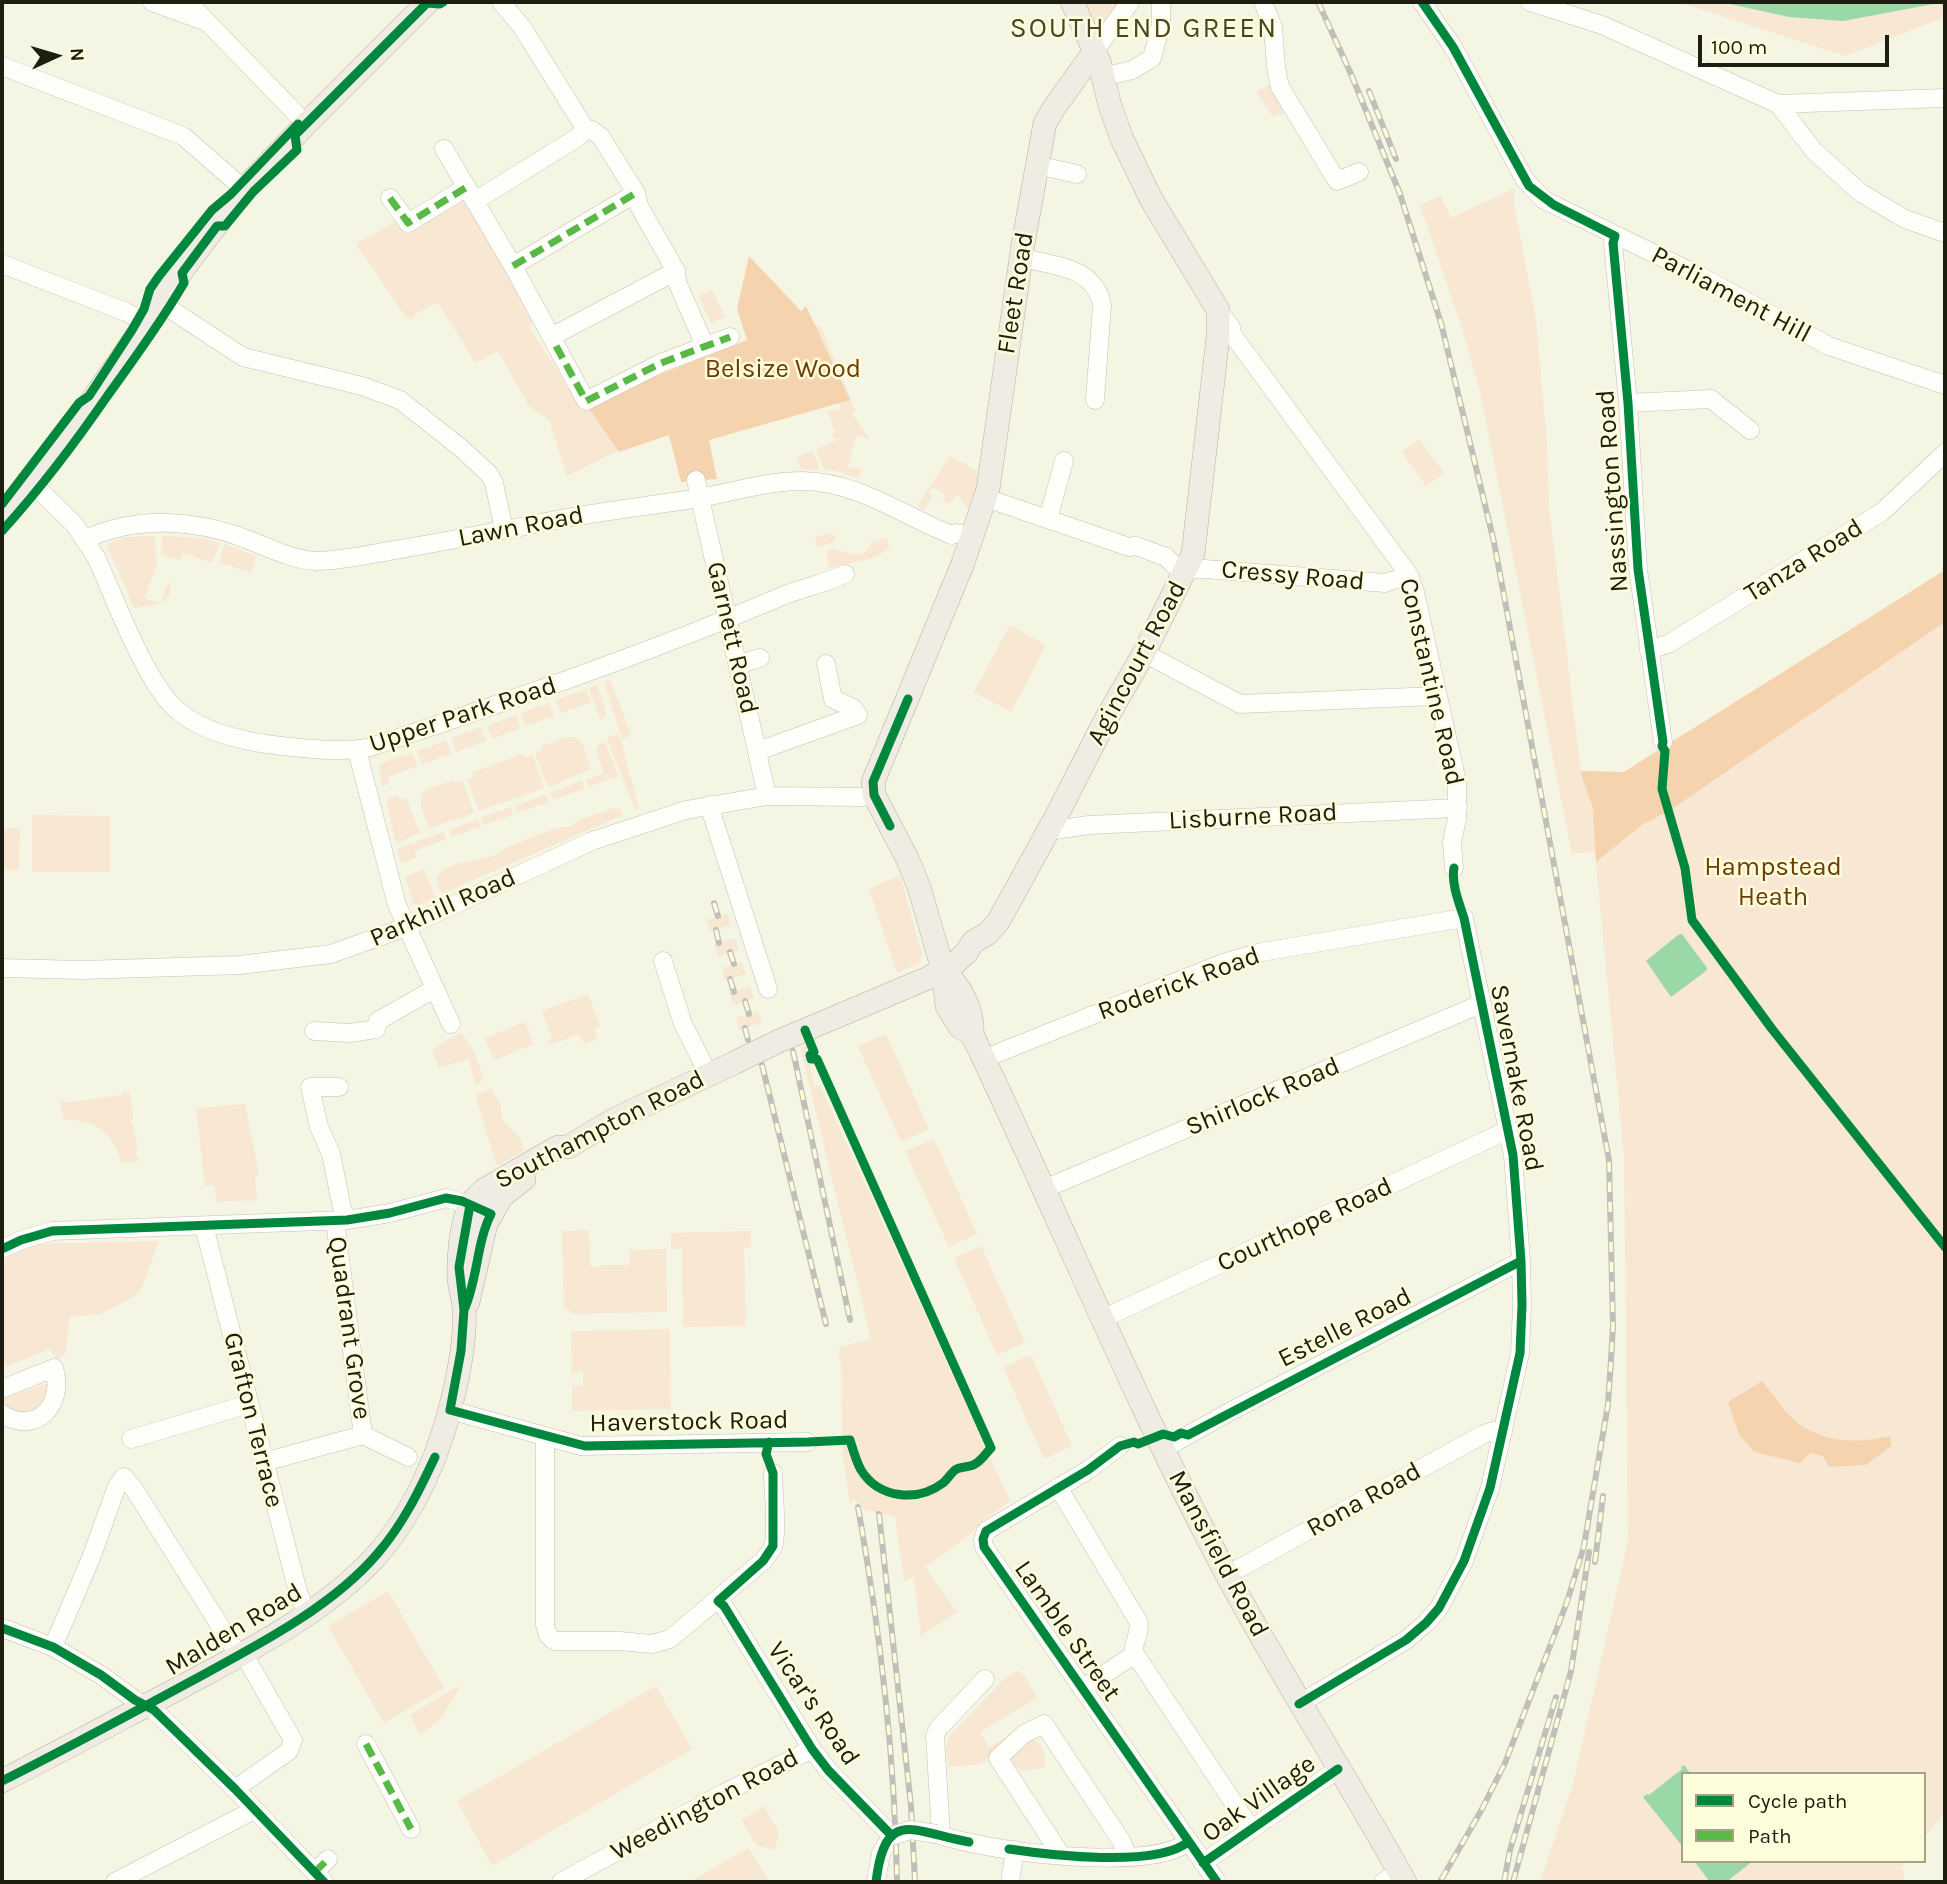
<!DOCTYPE html>
<html>
<head>
<meta charset="utf-8">
<style>
  body { margin:0 }
  #map { position:relative; width:1947px; height:1884px; overflow:hidden; background:#f5f5e3; font-family:Karla,sans-serif }
  canvas { display:block }
  .frame { position:absolute; inset:0; border:4px solid #1d1d10; pointer-events:none }
  .legend { position:absolute; left:1681px; top:1772px; width:245px; height:91px; box-sizing:border-box; background:#fdfddb; border:2px solid #a3a38a; margin:0; padding:9px 12px; list-style:none; font-size:21px; color:#1d1d10 }
  .legend li { display:flex; align-items:center; gap:14px; height:35px }
  .legend b { width:35px; border:2px solid #a3a38a }
  .north { position:absolute; left:21px; top:21px; width:70px; height:70px; -webkit-text-stroke:5px #fdfddb; paint-order:stroke; rotate:86deg; font-size:19px; font-weight:700; line-height:28px; text-align:center; color:#1d1d10 }
  .north::after { content:''; display:block; margin:auto; width:24px; height:32px; background:#1d1d10; clip-path:polygon(50% 0,100% 100%,50% 72%,0 100%) }
  .scale { position:absolute; left:1698px; top:35px; width:191px; height:32px; box-sizing:border-box; border:4px solid #1d1d10; border-top:0; padding-left:9px; font-size:21px; line-height:24px; white-space:nowrap; color:#1d1d10; -webkit-text-stroke:5px #fdfddb; paint-order:stroke }
</style>
</head>
<body>
<div id="map">
<canvas width="1947" height="1884"></canvas>
<div class="frame"></div>
<ul class="legend">
<li><b style="height:9px;background:#00873e"></b>Cycle path</li>
<li><b style="height:9px;background:#58b947"></b>Path</li>
</ul>
<div class="north">N</div>
<div class="scale">100 m</div>
</div>
<script>
const g = document.querySelector('canvas').getContext('2d');
g.lineJoin = 'round';
function paint(path, color) { g.fillStyle = color; g.fill(path, 'evenodd'); }
function strokePath(path, color, width, dash) { g.strokeStyle = color; g.lineWidth = width; g.lineCap = dash ? 'butt' : 'round'; g.setLineDash(dash || []); g.stroke(path); }
function write(font, color, halo, rows, align = 'center') {
  g.font = font + ' Karla,sans-serif'; g.lineWidth = 5; g.setLineDash([]); g.textBaseline = 'middle'; g.strokeStyle = halo; g.fillStyle = color; for (const [text, x, y, turn = 0] of rows) {
    g.save(); g.translate(x, y); g.rotate((+turn || 0) * Math.PI / 180); g.textAlign = isNaN(turn) ? turn : align; if (halo) g.strokeText(text, 0, 0); g.fillText(text, 0, 0); g.restore();
  }
}
const green = new Path2D(`
  M1079,2h42l-25,36z
  M1678,2h267v15l-100,39z
  M1270,84l14,28 -11,5 -17,-25z
  M1515,188l-2,11 23,121 11,125 2,63 32,263 43,1 41,-27 231,-136 49,-33v1236l-21,26v-64h-241v87h223l-4,6 3,15h-365l33,-98 55,-243 -4,-385 -29,-304 -23,2 -92,-463 -18,-62 -42,-124 21,-9 10,22z
  M463,199l73,121 -7,6 39,62 11,10 79,-24 3,3 11,54 -33,9 -72,36 -18,-56 -20,-14 -31,-55 -22,12 -39,-61 -21,12 -4,5 -6,-2 -50,-73 41,-23 8,12z
  M712,290l13,27 -14,6 -13,-27z
  M804,322l17,5 35,85 -5,1 19,26 -14,-4 -8,31 14,4 -3,9 -18,-7 -17,-3 -8,-20 42,-17 -24,8 -2,-6 3,-2 -8,-22h15z
  M1419,439l25,34 -18,13 -24,-34z
  M813,451l7,19 -19,-1 -4,-12z
  M950,456l34,19 -13,38 -14,-19 -8,11 -6,-4 3,-6 -13,-8 -4,5 4,3 -9,15 -7,-4z
  M826,534l10,1 -2,7 -17,5 -2,-10z
  M155,536l1,20 2,4 -13,38 15,5 9,-22c8,24 -18,24 -35,27l-27,-62c10,-11 34,-9 48,-10z
  M162,536l40,2 18,5 -8,20 -29,-10 -3,7 -19,-5z
  M887,538l2,10 -12,9 -48,11 -3,-14 4,-5 29,6 9,-5 3,-8z
  M224,544l32,12 -5,17 -32,-11z
  M1010,625l36,20 -35,67 -37,-20z
  M610,680l21,55 -9,4 -18,-57z
  M597,685l9,26 -1,6 -5,3 -11,-32z
  M586,689l5,13 -30,11 -5,-13z
  M549,703l5,13 -28,10 -5,-13z
  M516,715l4,13 -28,11 -5,-13z
  M481,727l5,14 -30,11 -5,-14z
  M619,733l20,76 -4,1 -28,-72z
  M566,737h8l7,3 10,29 -43,18 -13,-34 7,-2v-5z
  M446,741l5,13 -29,10 -5,-13z
  M605,742l13,34 -30,11 -2,-7 18,-7 -8,-23 2,-5z
  M412,753l5,13 -29,11 2,6 -8,3 -3,-22z
  M522,754l3,3 7,-3 12,34 -65,23 -12,-31 6,-3v-5z
  M453,780l2,3 8,-2 11,32 -45,15c-4,-12 -13,-26 -4,-38z
  M582,781l2,8 -31,11 -3,-7z
  M546,794l3,8 -32,11 -2,-7z
  M397,795l2,4 6,-1 2,2 13,33 -24,10 -10,-43z
  M511,807l2,8 -29,10 -3,-7z
  M613,808l7,2 3,5 -182,79 -4,-16c10,-22 54,-13 68,-30l51,-20 16,-2 5,-5z
  M32,815l78,1v56h-78z
  M478,819l3,8 -30,10 -2,-7z
  M2,828h18l-1,42h-17z
  M443,832l3,7 -31,12 2,6 -16,6 -4,-14z
  M424,869l11,28 -3,4 -16,4 -3,-2 -8,-26z
  M900,875l22,79 -4,10 -21,9 -28,-84z
  M727,914l4,11 -21,6 -4,-11z
  M735,938l4,12 -21,7 -4,-13z
  M742,962l4,12 -21,6 -3,-12z
  M750,986l4,12 -20,7 -5,-12z
  M588,994l12,32 -6,3 3,10 -13,5 -5,-10 -29,11 -2,-5 4,-1 -10,-28z
  M758,1011l5,11 -23,8 -4,-12z
  M525,1022l9,22 -40,16 -9,-22z
  M461,1032l11,16 12,31 -8,6 -8,-26 -29,9 -7,-19z
  M886,1034l43,95 -28,13 -43,-96z
  M806,1045l8,42 6,-2 190,416 -29,21 -9,11 -47,34 32,45 -36,24 -7,-59 -10,4 -9,-64 -30,-7 -11,-11 -4,5 -8,-54 -1,-87 -3,-10 3,-6 30,-8 -71,-292z
  M491,1088l9,14 2,18 16,15 7,15 -28,16 -21,-68 2,-4z
  M126,1091l4,3 3,23 -2,6 3,2 -1,11 3,1 2,14 -3,1 4,9 -18,2c-9,-33 -26,-42 -58,-44l-3,-18 3,-1 1,3 58,-8v-3z
  M245,1104l14,70 -4,4 2,22 -40,2 -3,-17 -9,1 -9,-78z
  M934,1139l43,95 -28,13 -44,-96z
  M589,1230l1,36 4,2 8,-3h28v-15l36,-1 1,63 -96,2 -1,-4h-6l-2,-79z
  M751,1231v16l-7,1 2,78 -63,1 -1,-78h-11v-16z
  M159,1241l-19,51 -5,4 -35,18 -30,3 -5,38 -9,4 -6,-10 -44,18 -4,-12v-97l34,-14z
  M981,1246l44,97 -28,12 -43,-97z
  M670,1329l1,80 -99,2v-30l2,5 9,-1v-14l-9,1 -2,4 -1,-45z
  M1031,1355l41,91 -28,13 -41,-92z
  M49,1383v19l-23,13 -24,-9 3,-8z
  M388,1591l56,97 -60,35 -56,-97z
  M1017,1671l7,4 13,23 -57,34 9,15 16,-9 3,7 -28,19 -29,3 -3,-2 -2,-18 3,-10 55,-58z
  M458,1686l1,3 -18,30 -21,16 -10,-20z
  M656,1686l36,63 -200,117 -35,-65z
  M1032,1739c13,5 15,17 12,29l-22,3 -9,-6 -3,-10z
  M764,1806l15,27 -4,17 -19,-5 -14,-25z
  M749,1848l20,34h-80z`);
const forest = new Path2D(`
  M749,256l52,55 5,-5 44,94 -141,40 8,39 -36,3 -12,-47 -50,17 -33,-48 161,-64 -10,-31z
  M1945,570v52l-276,189 -26,13 -47,38 -3,-54 -13,-37 44,1z
  M1762,1381c12,14 23,33 37,43 29,20 59,19 92,12v10l-25,19 -37,2 -6,-11 -13,-3 -10,10 -46,-11 -15,-18 -11,-32z`);
const water = new Path2D(`
  M1721,2h223l-101,19 -54,-4z
  M1682,934l25,34 -1,3 -35,26 -25,-36 32,-26z
  M1684,1765l7,9h-8v73l-40,-50 4,-3 2,1 33,-26 -1,-2z
  M1694,1861h59l-27,21h-16z`);
const minor = new Path2D(`
  M152,2l52,19
  M188,2l118,122
  M501,2l21,25 64,103h6l9,7 35,56 3,13 37,65 1,11 28,64
  M1263,2l10,25 3,40 4,20 57,94 22,-9
  M1422,2l31,45 72,133 19,20 156,76 129,70 116,39
  M1530,2l72,23 176,79 167,-6
  M1094,52l36,-50
  M2,66l181,70 61,53
  M1103,77l29,-7 20,-12 9,-33v-23
  M1778,104l36,47 47,42 44,26 40,14
  M444,149l69,117 73,135 75,-38 69,-26
  M1036,165l41,9
  M390,198l18,25 59,-36
  M475,201l100,-62 11,-9
  M1615,236l-2,7 15,160 10,166 25,173
  M1021,257c33,10 73,8 81,48l-7,95
  M2,264l124,48 21,11
  M513,266l123,-73
  M161,303l82,54 119,29 38,14 61,48 28,26 5,9 10,47
  M1218,310l13,17 1,7 177,241 6,17 42,190v37l-5,23 2,26
  M551,337l125,-66
  M1628,403l83,-4 39,31
  M696,480l71,316
  M30,481l45,44 21,32c19,41 48,123 80,152 26,24 70,33 105,37 30,3 61,7 90,1 138,-46 275,-93 409,-150 21,-9 44,-13 65,-23
  M986,498l143,49 7,-1 30,11 10,10 5,3 24,-1 180,14 24,-8
  M1048,519l16,-58
  M86,539c50,-23 109,-20 160,0 22,8 46,21 70,22 26,0 54,-7 79,-11 47,-8 94,-17 141,-26 54,-12 108,-17 163,-26 35,-6 68,-17 104,-17 56,1 100,35 149,54l4,-2 16,3
  M1649,650l19,-6 214,-132 63,-59
  M1144,653l96,51 196,-8
  M739,664l21,-6
  M357,750l40,155 54,119
  M758,751l100,-36 -5,-7 -20,-9 -7,-35
  M709,805l59,184
  M1048,831l41,-6 369,-17
  M663,961l20,63 25,50
  M2,968l81,2 157,-5 91,-11 75,-27 186,-86 94,-31 81,-14 96,1 11,-2
  M314,1031l36,2 26,-4 2,-8 56,-32
  M983,1059l240,-96 39,-11 202,-34 49,237 8,106 1,44 -2,48 -30,135 -26,73 -25,47 -13,15 -20,17 -107,64
  M339,1087h-29l9,40 12,27 11,54 5,12
  M1044,1189l437,-185
  M335,1221l28,214
  M204,1226l94,366 9,21
  M2,1249l19,-9 31,-9 295,-11 43,-7 56,-15 24,7
  M1102,1319l406,-189
  M2,1389l52,-21c11,36 -17,68 -52,46
  M450,1410l131,36 227,-4
  M545,1436v189l3,10 6,6h66l32,3 18,-5 93,-78c3,-4 8,-10 10,-14 5,-16 0,-57 0,-74
  M131,1439l118,-35
  M1120,1446l-32,24 -102,61 -3,8 1,8 233,335
  M1163,1449l70,-39 288,-149
  M264,1462l99,-27 45,22
  M1058,1487l80,134c4,13 -7,21 -3,33l116,175
  M1227,1575l257,-141 9,-3 10,1
  M718,1601l6,5 88,143 16,21 64,66 -11,17 -5,29
  M2,1628l51,19 48,28 34,25 19,10 81,79 89,93
  M53,1647l38,-89 26,-72 7,-9 10,12 105,167
  M1082,1689l53,-35
  M366,1744l45,85
  M235,1789l54,-38 4,-11 -50,-87
  M937,1834c47,17 212,39 251,8
  M941,1835l-6,-99 3,-7 47,-50
  M1061,1855l-63,-97 26,-24 20,-10 78,118 5,14
  M1203,1863l135,-94
  M315,1872l13,-13
  M115,1882l139,-72
  M561,1882l163,-89 88,-44
  M1010,1882l5,-32
  M1383,1882l16,-11`);
const major = new Path2D(`
  M2,516l91,-117 93,-134 58,-76 62,-65 122,-122
  M943,970c17,15 31,41 29,64 86,180 161,365 255,541 56,104 121,204 178,307
  M972,1034l-12,-7 -13,-21 -4,-36 -24,-83 -12,-29 -33,-63 -1,-13 90,-219 25,-74 35,-245 22,-121 9,-15 40,-56
  M779,1041l149,-63 28,-16 10,-9 7,-11 14,-8 11,-12 60,-109 48,-94 38,-66 49,-99 25,-217v-27l-67,-111 -29,-60 -12,-33 -11,-45 -27,-59
  M468,1302l18,-78 16,-28 22,-17
  M2,1781c61,-31 122,-64 183,-96 65,-35 142,-74 192,-130 40,-46 65,-107 78,-166 5,-23 11,-56 9,-79 0,-11 -4,-21 -5,-31 -1,-20 2,-56 11,-74 3,-6 9,-10 14,-15l74,-43h10l47,-28 119,-56`);
const rail = new Path2D(`
  M1318,2l33,72 49,120 41,129 53,219 115,618 4,166 -2,34 -3,44 -24,142 -17,56 -62,161 -23,46 -42,73
  M1369,91l27,68
  M714,903l4,13
  M716,930l3,13
  M730,952l4,12
  M730,979l4,13
  M745,1001l4,13
  M745,1028l3,12
  M793,1051l57,269
  M762,1065l64,259
  M858,1507c22,123 37,250 39,375
  M879,1514l32,292 4,76
  M1595,1562l8,-66
  M1504,1882l6,-32 46,-153
  M1513,1882l58,-211 18,-119`);
const minorBridge = new Path2D(`
  M892,1836l18,-6 27,4`);
const majorBridge = new Path2D(`
  M734,1063l45,-22`);
const quiet = new Path2D(`
  M390,198l18,25 59,-36
  M513,266l123,-73
  M556,346l30,55 75,-38 69,-26
  M366,1744l45,85
  M315,1872l13,-13`);
const cycleway = new Path2D(`
  M1422,2l31,45 76,139 25,19 61,31 -2,7 15,160 10,166 25,173 -1,4 3,5 -3,38 23,79 7,52 80,109 173,218
  M2,504l77,-101 10,-7 43,-66 12,-21 6,-20 9,-13 53,-66 19,-16 67,-70
  M2,531c39,-43 73,-88 106,-136 27,-37 53,-73 76,-112l-2,-10 35,-47h8l28,-34 44,-42 -2,-15 132,-132 13,1 3,-2
  M890,826l-16,-31 -1,-13 35,-83
  M470,1205l-11,62 5,43 -3,41 -11,59 135,36 223,-4 42,-2c3,10 6,21 11,30 18,29 57,32 82,13 5,-4 7,-9 12,-13 5,-4 14,-2 20,-6 6,-3 11,-11 16,-16l-174,-389h-6l-1,-4 4,-3 -9,-22
  M2,1249l19,-9 31,-9 295,-11 43,-7 56,-15 16,3 29,13c-15,30 -13,65 -27,96
  M769,1442l-3,12 7,19v73l-10,15 -45,40 6,5 88,143 16,21 64,66
  M2,1628l51,19 48,28 34,25 19,10 81,79 89,93
  M1299,1704l107,-64 20,-17 13,-15 25,-47 26,-73 30,-135 2,-48 -1,-44 -8,-106 -49,-237c-5,-15 -13,-35 -10,-50
  M2,1781c62,-31 123,-64 184,-97 64,-35 145,-75 192,-131 25,-29 41,-62 57,-96
  M1009,1849c40,6 147,19 179,-7
  M1203,1863l135,-94
  M876,1882c9,-77 39,-49 93,-40
  M1217,1882l-233,-335 -1,-8 3,-8 102,-61 32,-24 14,-4 4,2 25,-10 11,3 7,-4 7,2 333,-174`);
const streetNames = [
  ["Fleet Road",1016,293,-81],
  ["Parliament Hill",1731,295,28],
  ["Nassington Road",1613,491,-94],
  ["Lawn Road",521,527,-11],
  ["Tanza Road",1804,561,-32],
  ["Cressy Road",1293,576,5],
  ["Garnett Road",732,638,77],
  ["Agincourt Road",1137,663,-62],
  ["Constantine Road",1431,682,77],
  ["Upper Park Road",463,715,-18],
  ["Lisburne Road",1253,817,-3],
  ["Parkhill Road",443,908,-24],
  ["Roderick Road",1179,984,-20],
  ["Savernake Road",1516,1078,79],
  ["Shirlock Road",1263,1097,-23],
  ["Southampton Road",600,1130,-27],
  ["Courthope Road",1305,1225,-25],
  ["Quadrant Grove",349,1328,82],
  ["Estelle Road",1345,1328,-27],
  ["Grafton Terrace",253,1420,76],
  ["Haverstock Road",689,1422,-1],
  ["Rona Road",1364,1500,-29],
  ["Mansfield Road",1218,1554,62],
  ["Malden Road",234,1630,-31],
  ["Lamble Street",1067,1631,55],
  ["Vicar's Road",813,1704,56],
  ["Oak Village",1259,1799,-35],
  ["Weedington Road",705,1805,-28]
];
const parkNames = [
  ["Belsize Wood",783,370],
  ["Hampstead",1773,868],
  ["Heath",1773,898]
];
const neighbourhoodNames = [
  ["SOUTH END GREEN",1144,29]
];
paint(green, '#f7e7d3');
paint(forest, '#f6d3af');
paint(water, '#9ad8a8');
strokePath(minor, '#c2c2b4', 19);
strokePath(major, '#b4b09d', 24);
strokePath(minor, '#fefefb', 18);
strokePath(major, '#efece4', 23);
strokePath(rail, '#c0c0bb', 6);
strokePath(rail, '#fdfddb', 3.5, [10]);
strokePath(minorBridge, '#c2c2b4', 19, []);
strokePath(majorBridge, '#b4b09d', 24, []);
strokePath(minorBridge, '#fefefb', 18);
strokePath(majorBridge, '#efece4', 23);
strokePath(quiet, '#58b947', 7, [14, 7]);
strokePath(cycleway, '#00873e', 9);
write('26px', '#1d1d10', '#fdfddb', streetNames);
write('26px', '#6d3d05', '#fdfddb', parkNames);
g.letterSpacing = '2px';
write('28px', '#464529', '#fdfddb', neighbourhoodNames);
g.letterSpacing = '0px';
</script>
</body>
</html>
